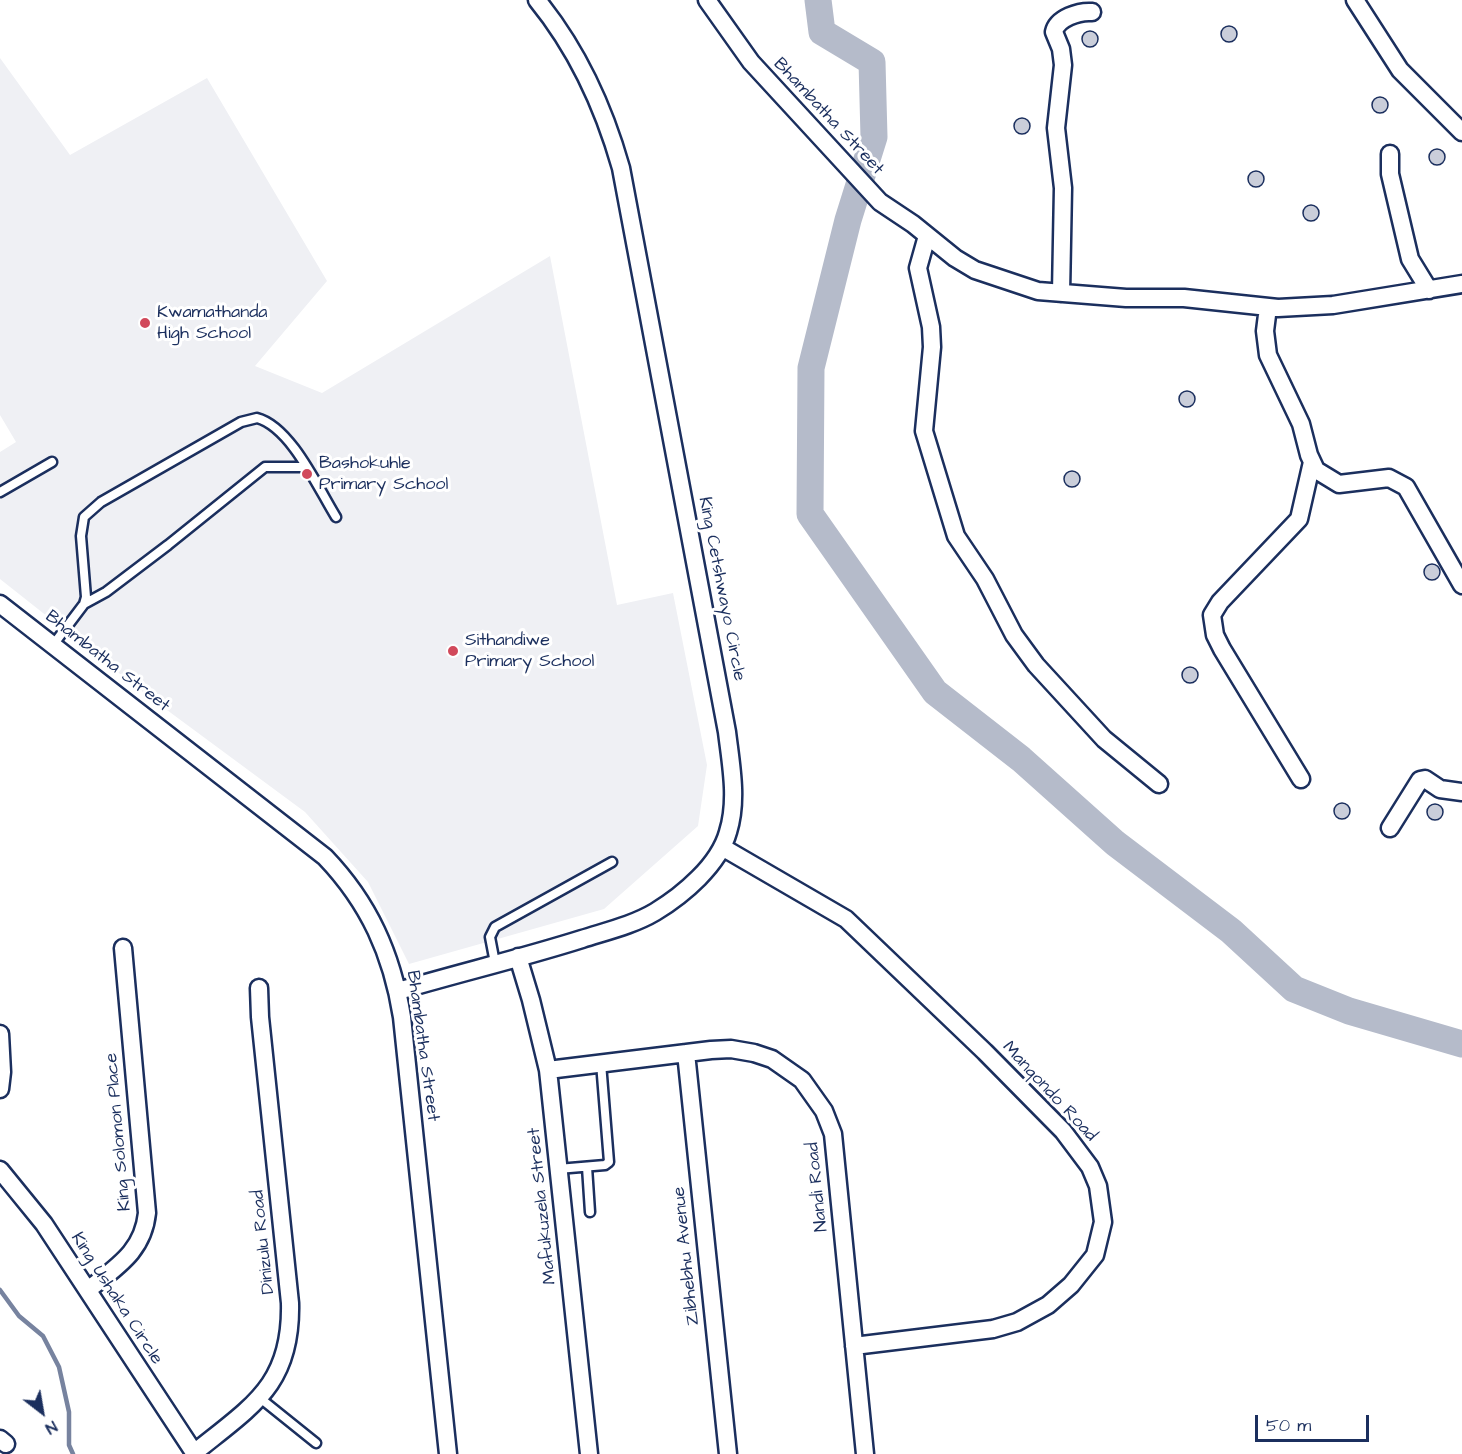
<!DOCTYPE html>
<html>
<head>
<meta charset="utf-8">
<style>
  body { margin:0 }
  #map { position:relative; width:1462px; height:1454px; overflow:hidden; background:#fff; font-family:"Architects Daughter",sans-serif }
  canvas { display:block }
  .north { position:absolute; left:12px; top:1382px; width:60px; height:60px; -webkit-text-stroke:4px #fff; paint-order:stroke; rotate:149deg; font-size:16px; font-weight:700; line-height:24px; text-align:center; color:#1b2f5e }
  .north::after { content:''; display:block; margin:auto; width:21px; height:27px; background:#1b2f5e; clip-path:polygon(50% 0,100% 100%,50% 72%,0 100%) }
  .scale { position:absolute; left:1255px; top:1415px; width:114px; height:27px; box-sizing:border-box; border:3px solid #1b2f5e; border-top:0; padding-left:8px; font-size:18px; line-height:21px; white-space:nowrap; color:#1b2f5e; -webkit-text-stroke:4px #fff; paint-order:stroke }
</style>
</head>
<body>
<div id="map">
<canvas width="1462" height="1454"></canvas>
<div class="north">N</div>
<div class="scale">50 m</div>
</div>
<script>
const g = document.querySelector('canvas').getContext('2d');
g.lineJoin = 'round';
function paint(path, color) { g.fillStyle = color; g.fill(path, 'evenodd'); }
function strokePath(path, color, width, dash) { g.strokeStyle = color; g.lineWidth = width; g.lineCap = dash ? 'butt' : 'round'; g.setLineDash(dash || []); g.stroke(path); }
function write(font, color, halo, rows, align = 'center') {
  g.font = font + ' "Architects Daughter",sans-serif'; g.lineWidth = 6; g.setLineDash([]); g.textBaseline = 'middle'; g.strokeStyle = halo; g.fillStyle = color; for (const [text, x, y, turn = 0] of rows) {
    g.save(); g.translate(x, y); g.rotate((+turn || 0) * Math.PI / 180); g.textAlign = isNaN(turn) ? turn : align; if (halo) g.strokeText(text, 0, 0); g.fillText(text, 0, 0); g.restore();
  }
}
const built = new Path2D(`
  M0,58l70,97 137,-77 120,203 -72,85 67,27 228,-137 67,349 56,-12 34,172 -9,61 -94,83 -195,55 -41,-82 -63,-70 -157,-116 -148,-117v-127l16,-10 -16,-27z`);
const stream = new Path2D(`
  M0,1290l19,26 24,20 16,31 10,45v33l4,9`);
const river = new Path2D(`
  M818,0l4,32 50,30 2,75 -26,83 -37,148 -1,146 125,178 86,67 94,84 116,88 63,58 55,22 113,33`);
const building = new Path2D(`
  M1221 34a8 8 0 1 1 16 0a8 8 0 1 1-16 0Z
  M1082 39a8 8 0 1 1 16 0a8 8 0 1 1-16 0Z
  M1372 105a8 8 0 1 1 16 0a8 8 0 1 1-16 0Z
  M1014 126a8 8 0 1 1 16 0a8 8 0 1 1-16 0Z
  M1429 157a8 8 0 1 1 16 0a8 8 0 1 1-16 0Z
  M1248 179a8 8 0 1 1 16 0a8 8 0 1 1-16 0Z
  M1303 213a8 8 0 1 1 16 0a8 8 0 1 1-16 0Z
  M1179 399a8 8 0 1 1 16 0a8 8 0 1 1-16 0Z
  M1064 479a8 8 0 1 1 16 0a8 8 0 1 1-16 0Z
  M1424 572a8 8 0 1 1 16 0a8 8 0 1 1-16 0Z
  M1182 675a8 8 0 1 1 16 0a8 8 0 1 1-16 0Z
  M1334 811a8 8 0 1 1 16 0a8 8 0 1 1-16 0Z
  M1427 812a8 8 0 1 1 16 0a8 8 0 1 1-16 0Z`);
const lane = new Path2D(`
  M0,492l52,-30
  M84,604l22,-12 62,-47 97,-78h40
  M53,645l31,-41 2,-7 -5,-61 3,-19 17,-15 140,-80 16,-4c34,9 61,70 79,99
  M495,963l-5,-26 5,-10 117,-65
  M587,1167l3,45
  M558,1169l47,-4 4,-3 -8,-99
  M260,1398l56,45`);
const street = new Path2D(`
  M707,0l44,62 129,140 33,22 42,34 20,12 63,21 88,7h58l94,10 55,-3 129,-21
  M1355,0l45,70 62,62
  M1390,154v20l20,85 19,31
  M927,236l-9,32 13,59 1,20 -8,84 32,105 29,43 29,56 22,30 68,74 55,45
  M1061,293l2,-105 -7,-60 7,-63 -2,-16 -7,-17c3,-14 25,-21 38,-20
  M1268,307l-3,24 3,24 33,69 8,31 7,15 23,14 50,-6 17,9 56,98
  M0,604l325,253c44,46 67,97 77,160l46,437
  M1301,779l-79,-130 -7,-14 -3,-20 8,-13 79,-83 13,-57
  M1390,828l30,-48 5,-1 15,10 22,3
  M722,847l124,72 139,133 78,79 27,36 8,19 5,36 -8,33 -24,30 -23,20 -31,17 -24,7 -139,17
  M518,957l13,43 17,70 41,384
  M398,991c61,-18 124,-33 184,-52 25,-8 51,-14 73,-27 28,-17 64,-47 73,-80 10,-32 3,-67 -1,-100l-106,-564c-17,-60 -44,-119 -84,-168
  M0,1034l2,38 -2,17
  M686,1053l42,401
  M548,1070l163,-20 20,-1 23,4 18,6 30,21 22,31 9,23 32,320
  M0,1170l44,54 151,230
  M88,1290c28,-23 55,-38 59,-77l-24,-265
  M0,1439l6,5
  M194,1453c58,-47 98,-68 96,-150l-30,-286 -1,-29`);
const markers = [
  [145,323,6,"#d1495b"],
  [307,474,6,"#d1495b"],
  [453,651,6,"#d1495b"]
];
const streetNames = [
  ["Bhambatha Street",828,117,47],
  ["King Cetshwayo Circle",721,589,79],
  ["Bhambatha Street",107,662,38],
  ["Bhambatha Street",422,1046,82],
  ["Manqondo Road",1049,1092,47],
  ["King Solomon Place",119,1132,-95],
  ["Nandi Road",818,1187,-96],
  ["Mafukuzela Street",543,1206,-96],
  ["Dinizulu Road",264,1242,-96],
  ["Zibhebhu Avenue",687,1256,-96],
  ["King Ushaka Circle",116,1299,57]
];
const poiNames = [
  ["Kwamathanda",157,313],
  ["High School",157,334],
  ["Bashokuhle",319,464],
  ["Primary School",319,485],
  ["Sithandiwe",465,641],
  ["Primary School",465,662]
];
paint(built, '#eff0f4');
strokePath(stream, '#77839f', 4.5);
strokePath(river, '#b5bbca', 27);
paint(building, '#caceda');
strokePath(building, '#1b2f5e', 1.5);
strokePath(lane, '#1b2f5e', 13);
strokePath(street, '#1b2f5e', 21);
strokePath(lane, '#fff', 8);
strokePath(street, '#fff', 16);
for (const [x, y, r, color] of markers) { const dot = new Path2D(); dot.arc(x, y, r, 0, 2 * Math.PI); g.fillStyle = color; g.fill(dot); strokePath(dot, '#fff', 2); }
write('18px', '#1b2f5e', '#fff', streetNames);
write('18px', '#1b2f5e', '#fff', poiNames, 'left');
</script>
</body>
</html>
